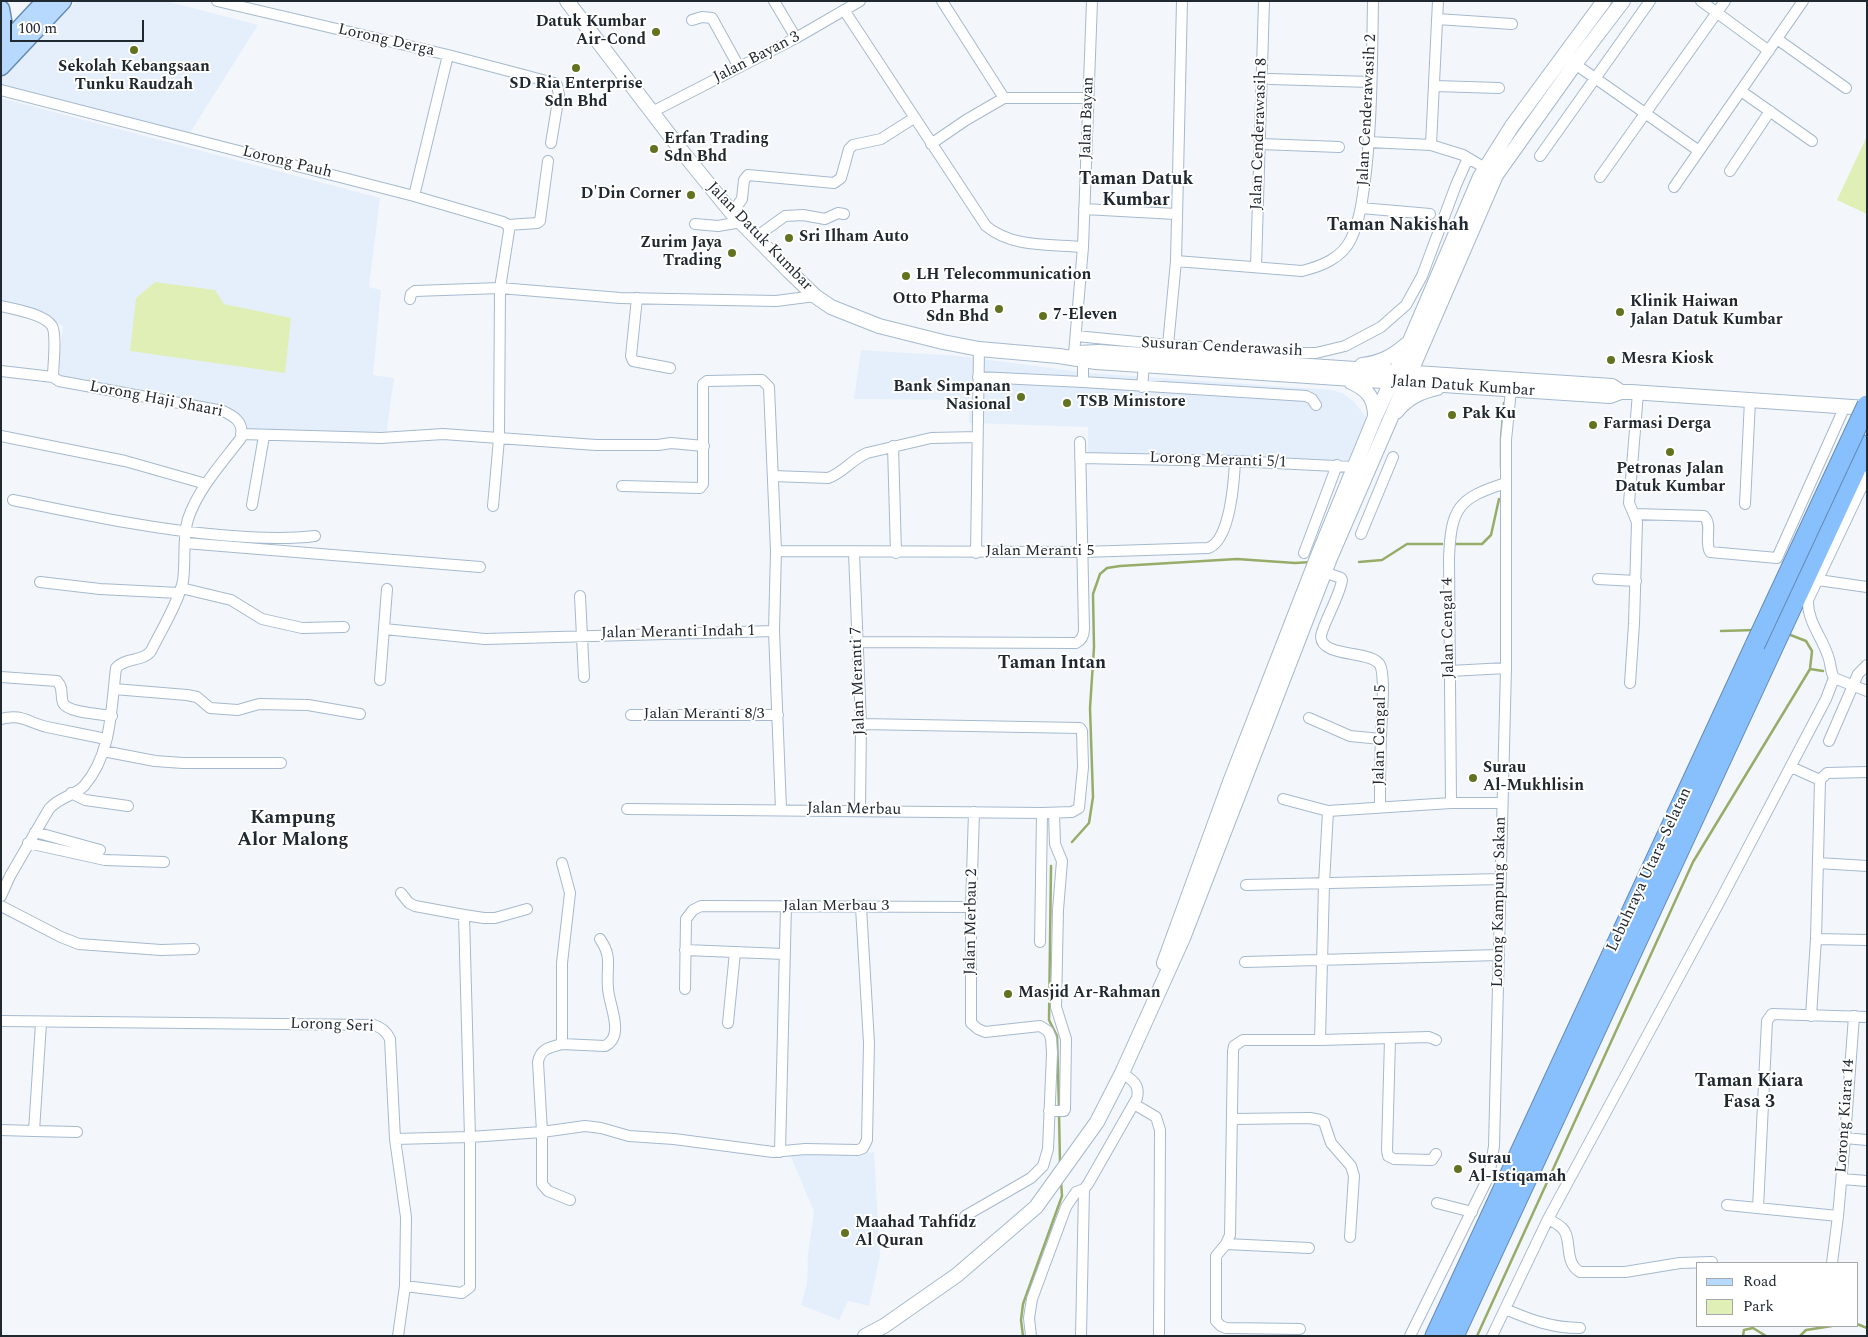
<!DOCTYPE html>
<html>
<head>
<meta charset="utf-8">
<style>
  body { margin:0 }
  #map { position:relative; width:1868px; height:1337px; overflow:hidden; background:#f3f7fb; font-family:Spectral,serif }
  canvas { display:block }
  .frame { position:absolute; inset:0; border:2px solid #202830; pointer-events:none }
  .legend { position:absolute; left:1696px; top:1262px; width:162px; height:65px; box-sizing:border-box; background:#fff; border:1px solid #a6a9ac; margin:0; padding:6px 9px; list-style:none; font-size:15px; color:#202830 }
  .legend li { display:flex; align-items:center; gap:10px; height:25px }
  .legend b { width:25px; border:1px solid #a6a9ac }
  .scale { position:absolute; left:10px; top:20px; width:134px; height:22px; box-sizing:border-box; border:2px solid #202830; border-top:0; padding-left:6px; font-size:15px; line-height:18px; white-space:nowrap; color:#202830; -webkit-text-stroke:4px #fff; paint-order:stroke }
</style>
</head>
<body>
<div id="map">
<canvas width="1868" height="1337"></canvas>
<div class="frame"></div>
<ul class="legend">
<li><b style="height:6px;background:#b8d9fe"></b>Road</li>
<li><b style="height:14px;background:#dfefb6"></b>Park</li>
</ul>
<div class="scale">100 m</div>
</div>
<script>
const g = document.querySelector('canvas').getContext('2d');
g.lineJoin = 'round';
function paint(path, color) { g.fillStyle = color; g.fill(path, 'evenodd'); }
function strokePath(path, color, width, dash) { g.strokeStyle = color; g.lineWidth = width; g.lineCap = dash ? 'butt' : 'round'; g.setLineDash(dash || []); g.stroke(path); }
function write(font, color, halo, rows, align = 'center') {
  g.font = font + ' Spectral,serif'; g.lineWidth = 4; g.setLineDash([]); g.textBaseline = 'middle'; g.strokeStyle = halo; g.fillStyle = color; for (const [text, x, y, turn = 0] of rows) {
    g.save(); g.translate(x, y); g.rotate((+turn || 0) * Math.PI / 180); g.textAlign = isNaN(turn) ? turn : align; if (halo) g.strokeText(text, 0, 0); g.fillText(text, 0, 0); g.restore();
  }
}
const built = new Path2D(`
  M77,1h89l92,24 -70,111 -187,-47v-13z
  M1,98l379,100 -11,89 12,3 -8,85 21,3 -8,58 -142,-7 -8,-15 -179,-35 6,-53 -14,-7 -48,-17z
  M861,350l99,6 129,17 244,17 11,4 9,7 15,18 -19,46 -261,-11v-27l-119,-4v-23l-115,-1z
  M874,1152l6,104 -11,50 -21,-5 -9,19 -38,-15 6,-22 1,-29 6,-43 -24,-56 15,-2 44,2z`);
const green = new Path2D(`
  M1867,136v78l-30,-14z
  M155,282l60,8 9,14 67,14 -6,55 -155,-22 6,-53z`);
const stream = new Path2D(`
  M1501,467v-28l3,-36
  M1453,544h29l9,-9 8,-36
  M1359,562l23,-2 25,-16h35
  M1721,631l34,-1
  M1810,669l13,2
  M1072,842l17,-19 4,-26 -3,-89 4,-61 -1,-53 7,-20 7,-6 13,-2 117,-7 58,4 16,-1
  M1051,866l-2,154 8,16 2,72
  M1059,1114l1,49
  M1857,1324l10,4
  M1023,1336l-2,-16 2,-16 39,-108 -1,-15
  M1477,1336l216,-474 117,-193 2,-18 -6,-10 -18,-7
  M1743,1336l1,-6 9,-2 13,8
  M1800,1336l6,-6 26,-4`);
const street = new Path2D(`
  M217,1l231,54 106,28 3,2 2,10 -8,48
  M774,1l22,37
  M942,1l62,97
  M1701,1l68,50
  M844,10l142,216c26,22 65,18 97,21
  M1437,19l75,5
  M692,20l10,-3 10,1 27,49
  M1777,39l69,49
  M1575,64l124,87
  M1270,79l101,3
  M1435,86l64,2
  M1,90l413,106 89,26 5,3 1,6 -9,57 -1,151 -6,67
  M1741,91l71,50
  M652,112l144,-74 64,-37
  M1369,142l62,3 32,10 22,13
  M931,144l35,-24 38,-22h85
  M1260,144l79,3
  M1431,145l7,-144
  M1540,156l110,-155
  M1730,171l40,-60
  M1600,177l125,-176
  M1674,187l129,-186
  M414,196l34,-141
  M1361,208l69,6
  M1084,209l92,5
  M732,213l10,-14 2,-19 4,-5 86,8 7,-5 8,-29 4,-4 28,-6 33,-21
  M695,224l23,2 23,-4
  M508,225l29,-2 3,-2 8,-60
  M756,237l29,-21 18,-1 22,4 13,-6 6,1
  M1176,261l126,10c20,-5 40,-13 49,-32 10,-21 12,-45 15,-67 6,-56 6,-114 7,-171
  M1256,267l8,-266
  M637,298l-6,58 2,5 37,7
  M410,299l1,-5 4,-3 85,-3 120,10 156,3 39,-5
  M1,306c13,3 44,8 51,20 5,9 1,40 1,51
  M1076,336l92,9 123,8h25l29,-7 36,-19 25,-22 16,-29 34,-91 12,-27
  M1168,345l8,-84 6,-260
  M1074,354l9,-107 9,-246
  M1,371l52,6 6,4 164,30c13,6 21,12 18,27 -19,25 -43,51 -53,81 -6,20 -2,41 -5,62 -4,20 -22,50 -32,70 -8,11 -26,6 -35,17 -5,40 -4,86 -32,118 -10,10 -25,11 -35,23l-39,67 -9,20
  M978,377l105,5v-21
  M1083,382l223,14 6,3 4,6
  M1142,387l2,-22
  M241,434l140,4 62,-4 153,11h62l13,-2 33,3
  M1,436l124,25 81,23
  M893,446l3,107
  M1080,458l155,3 120,6
  M773,476l55,2c15,-5 24,-19 39,-25l64,-15 46,-1
  M622,486l78,2 3,-4v-100l4,-3 51,-1h4l7,7 7,164 -2,80 7,178
  M13,500c69,14 137,29 207,35 32,3 63,5 95,1
  M1745,504l5,-104
  M252,505l12,-69
  M1634,514l70,2c9,9 0,25 6,36l67,6 68,-152
  M1361,534l32,-77
  M185,543l295,24
  M776,551l307,1 125,-4c22,-7 26,-66 27,-87
  M854,553l7,171 -1,86
  M976,553l3,-204
  M1304,553l33,-88
  M1324,572l17,6 1,2c-2,16 -21,47 -21,57 1,21 51,13 59,28 6,11 1,58 1,73 -1,23 -1,46 -1,69
  M1598,579l38,2
  M1818,580l49,7
  M40,582l60,7 79,4
  M181,588l50,12 31,19 40,9 42,-1
  M580,596l4,81
  M384,629l101,10 289,-8
  M858,642l218,1c6,-3 8,-8 8,-14l-4,-187
  M1450,671l56,-3
  M1,677l56,4c7,7 3,14 6,22 5,10 38,11 49,13
  M1834,678l33,13
  M380,680l7,-91
  M1630,683l4,-59 3,-102 -8,-19 9,-110
  M114,689l73,6 10,2 13,11 28,2 21,-6 49,1 52,9
  M631,715h147
  M1309,718l41,18 31,3
  M1,719c20,-6 28,4 46,8 20,4 39,8 59,12
  M1829,741l29,-67 9,-9
  M103,751l52,10 28,2h98
  M1791,767l29,13
  M71,793l14,7 43,6
  M1283,799l45,12 123,-8h51
  M1451,803l-2,-245c2,-50 9,-60 57,-75
  M627,809l415,4 30,-1 7,-4 4,-41 -1,-36 -2,-3 -219,-4
  M35,832l65,18
  M28,843l77,17 59,2
  M562,863l8,30 -8,70v81c-12,3 -22,5 -24,18l4,70v52l6,7 22,9
  M1818,863l49,3
  M1246,885l254,-6
  M401,893l8,10 6,3 49,9 6,222v150l-8,6 -57,-7
  M1,906l60,31 18,7 82,6 33,-1
  M464,915l20,3h11l32,-9
  M1816,939l51,1
  M1040,942l2,-129
  M685,950l99,4
  M1245,962l254,-7
  M685,989l1,-70 7,-9 8,-4 270,1
  M1811,1016l5,-77 4,-159 7,-7 40,-1
  M1,1021l373,4c8,3 12,6 16,14l5,100 11,78 -1,69 -7,50
  M728,1023l7,-71
  M1390,1039l-3,111 1,6 6,3 38,1 4,-6
  M1320,1040l4,-156 4,-73
  M562,1044l43,2c21,-10 3,-43 3,-58 -2,-22 5,-30 -8,-49
  M1134,1104l22,13 4,13 -1,206
  M1049,1111h15l1,-2 1,-70 -10,-32 2,-97 4,-49 -7,-17 -1,-31
  M1233,1119l77,-1 10,2 4,2 7,21 20,23 3,10 -4,61
  M1,1130l33,1 7,-108
  M34,1131l43,1
  M1845,1138l22,2
  M395,1139l75,-2 72,-5 43,-6 16,2 28,8 45,3 99,13 32,-3 53,1 5,-2 4,-8 2,-97 -8,-136
  M780,1152l6,-246
  M1842,1179l25,2
  M1437,1203l35,9
  M1727,1205l111,11 -6,47
  M1758,1208l9,-187 5,-7 95,3
  M965,1216l66,-38 12,-12 5,-17 4,-96 -1,-15 -3,-7 -8,-5 -55,6 -7,-3 -7,-6v-116l3,-95
  M1838,1216l7,-78 9,-122
  M1548,1219c4,2 10,5 14,9 11,10 1,34 18,44h45l55,-9 32,-1
  M1226,1244l83,4
  M1505,1309c26,11 47,19 75,19
  M1300,1329l-74,-1 -5,-2 -5,-5v-65l10,-12 4,-9 3,-184 1,-5 9,-6h77l109,-3 7,3
  M1031,1336l-2,-18 3,-19 34,-92 10,-15 8,-3 4,-5 49,-86c3,-13 -4,-18 -15,-25
  M1081,1336l3,-147
  M1410,1336l76,-154 4,-11 4,-25 12,-478v-228l5,-50
  M1492,1336l56,-117 173,-320 105,-200 8,-21c-4,-7 -3,-15 -6,-22 -6,-19 -21,-35 -20,-56l59,-124`);
const secondary = new Path2D(`
  M567,1l117,153 48,59 57,58 26,25 16,11 48,19 64,16 36,7 80,7 37,6 514,34 11,-4h10l236,16
  M1077,353l22,-1 45,3 468,31 9,6
  M1362,365c19,-2 31,-9 45,-21
  M1351,382c16,7 24,16 24,34
  M1396,412c11,-14 24,-20 41,-24
  M1164,963l66,-181 89,-229 56,-136 35,-76 70,-164 32,-51 92,-125
  M865,1336l19,-10 73,-51 79,-68 61,-85 25,-49 61,-135 147,-380 166,-383 79,-111 48,-63`);
const primary = new Path2D(`
  M1,9l3,17 -3,12
  M1,48l44,-47
  M1,67l62,-66`);
const highway = new Path2D(`
  M1435,1336l320,-691
  M1454,1336l413,-891`);
const highwayBridge = new Path2D(`
  M1755,645l112,-240`);
const markers = [
  [656,32,5,"#627320"],
  [134,50,5,"#627320"],
  [576,68,5,"#627320"],
  [654,149,5,"#627320"],
  [691,195,5,"#627320"],
  [789,238,5,"#627320"],
  [732,253,5,"#627320"],
  [906,276,5,"#627320"],
  [999,309,5,"#627320"],
  [1620,312,5,"#627320"],
  [1043,316,5,"#627320"],
  [1611,360,5,"#627320"],
  [1021,397,5,"#627320"],
  [1067,403,5,"#627320"],
  [1452,415,5,"#627320"],
  [1593,425,5,"#627320"],
  [1670,452,5,"#627320"],
  [1473,778,5,"#627320"],
  [1008,994,5,"#627320"],
  [1458,1169,5,"#627320"],
  [845,1233,5,"#627320"]
];
const poiNames = [
  ["Datuk Kumbar",646,23,"right"],
  ["Air-Cond",646,41,"right"],
  ["Sekolah Kebangsaan",134,68,"center"],
  ["Tunku Raudzah",134,86,"center"],
  ["SD Ria Enterprise",576,85,"center"],
  ["Sdn Bhd",576,103,"center"],
  ["Erfan Trading",664,140],
  ["Sdn Bhd",664,158],
  ["D'Din Corner",681,195,"right"],
  ["Sri Ilham Auto",799,238],
  ["Zurim Jaya",722,244,"right"],
  ["Trading",722,262,"right"],
  ["LH Telecommunication",916,276],
  ["Otto Pharma",989,300,"right"],
  ["Sdn Bhd",989,318,"right"],
  ["Klinik Haiwan",1630,303],
  ["Jalan Datuk Kumbar",1630,321],
  ["7-Eleven",1053,316],
  ["Mesra Kiosk",1621,360],
  ["Bank Simpanan",1011,388,"right"],
  ["Nasional",1011,406,"right"],
  ["TSB Ministore",1077,403],
  ["Pak Ku",1462,415],
  ["Farmasi Derga",1603,425],
  ["Petronas Jalan",1670,470,"center"],
  ["Datuk Kumbar",1670,488,"center"],
  ["Surau",1483,769],
  ["Al-Mukhlisin",1483,787],
  ["Masjid Ar-Rahman",1018,994],
  ["Surau",1468,1160],
  ["Al-Istiqamah",1468,1178],
  ["Maahad Tahfidz",855,1224],
  ["Al Quran",855,1242]
];
const streetNames = [
  ["Lorong Derga",386,41,13],
  ["Jalan Bayan 3",757,58,-27],
  ["Jalan Cenderawasih 2",1368,110,-87],
  ["Jalan Bayan",1088,118,-88],
  ["Jalan Cenderawasih 8",1260,134,-88],
  ["Lorong Pauh",287,163,14],
  ["Jalan Datuk Kumbar",759,237,46],
  ["Susuran Cenderawasih",1222,348,3],
  ["Jalan Datuk Kumbar",1463,387,4],
  ["Lorong Haji Shaari",156,400,11],
  ["Lorong Meranti 5/1",1218,461,2],
  ["Jalan Meranti 5",1040,552],
  ["Jalan Cengal 4",1449,628,-91],
  ["Jalan Meranti Indah 1",678,633,-1],
  ["Jalan Meranti 7",859,681,-92],
  ["Jalan Meranti 8/3",704,715],
  ["Jalan Cengal 5",1381,735,-89],
  ["Jalan Merbau",854,810,1],
  ["Lebuhraya Utara–Selatan",1650,870,-65],
  ["Lorong Kampung Sakan",1500,902,-89],
  ["Jalan Merbau 3",836,907],
  ["Jalan Merbau 2",972,922,-89],
  ["Lorong Seri",332,1026,2],
  ["Lorong Kiara 14",1846,1116,-86]
];
const neighbourhoodNames = [
  ["Taman Datuk",1136,180],
  ["Kumbar",1136,201],
  ["Taman Nakishah",1398,226],
  ["Taman Intan",1052,664],
  ["Taman Kiara",1749,1082],
  ["Fasa 3",1749,1103]
];
const quarterNames = [
  ["Kampung",293,819],
  ["Alor Malong",293,841]
];
paint(built, '#e5effb');
paint(green, '#dfefb6');
strokePath(stream, '#98ac69', 2.5);
strokePath(street, '#a6b9ce', 12);
strokePath(secondary, '#a6b9ce', 16);
strokePath(primary, '#648bb6', 19);
strokePath(highway, '#648bb6', 21);
strokePath(street, '#fff', 10);
strokePath(secondary, '#fff', 14);
strokePath(primary, '#b8d9fe', 16);
strokePath(highway, '#88c0fe', 19);
strokePath(highwayBridge, '#648bb6', 21, []);
strokePath(highwayBridge, '#88c0fe', 19);
for (const [x, y, r, color] of markers) { const dot = new Path2D(); dot.arc(x, y, r, 0, 2 * Math.PI); g.fillStyle = color; g.fill(dot); strokePath(dot, '#fff', 2); }
write('bold 16px', '#202830', '#fff', poiNames, 'left');
write('16px', '#202830', '#fff', streetNames);
write('bold 18px', '#202830', '#fff', neighbourhoodNames);
write('bold 19px', '#202830', '#fff', quarterNames);
</script>
</body>
</html>
